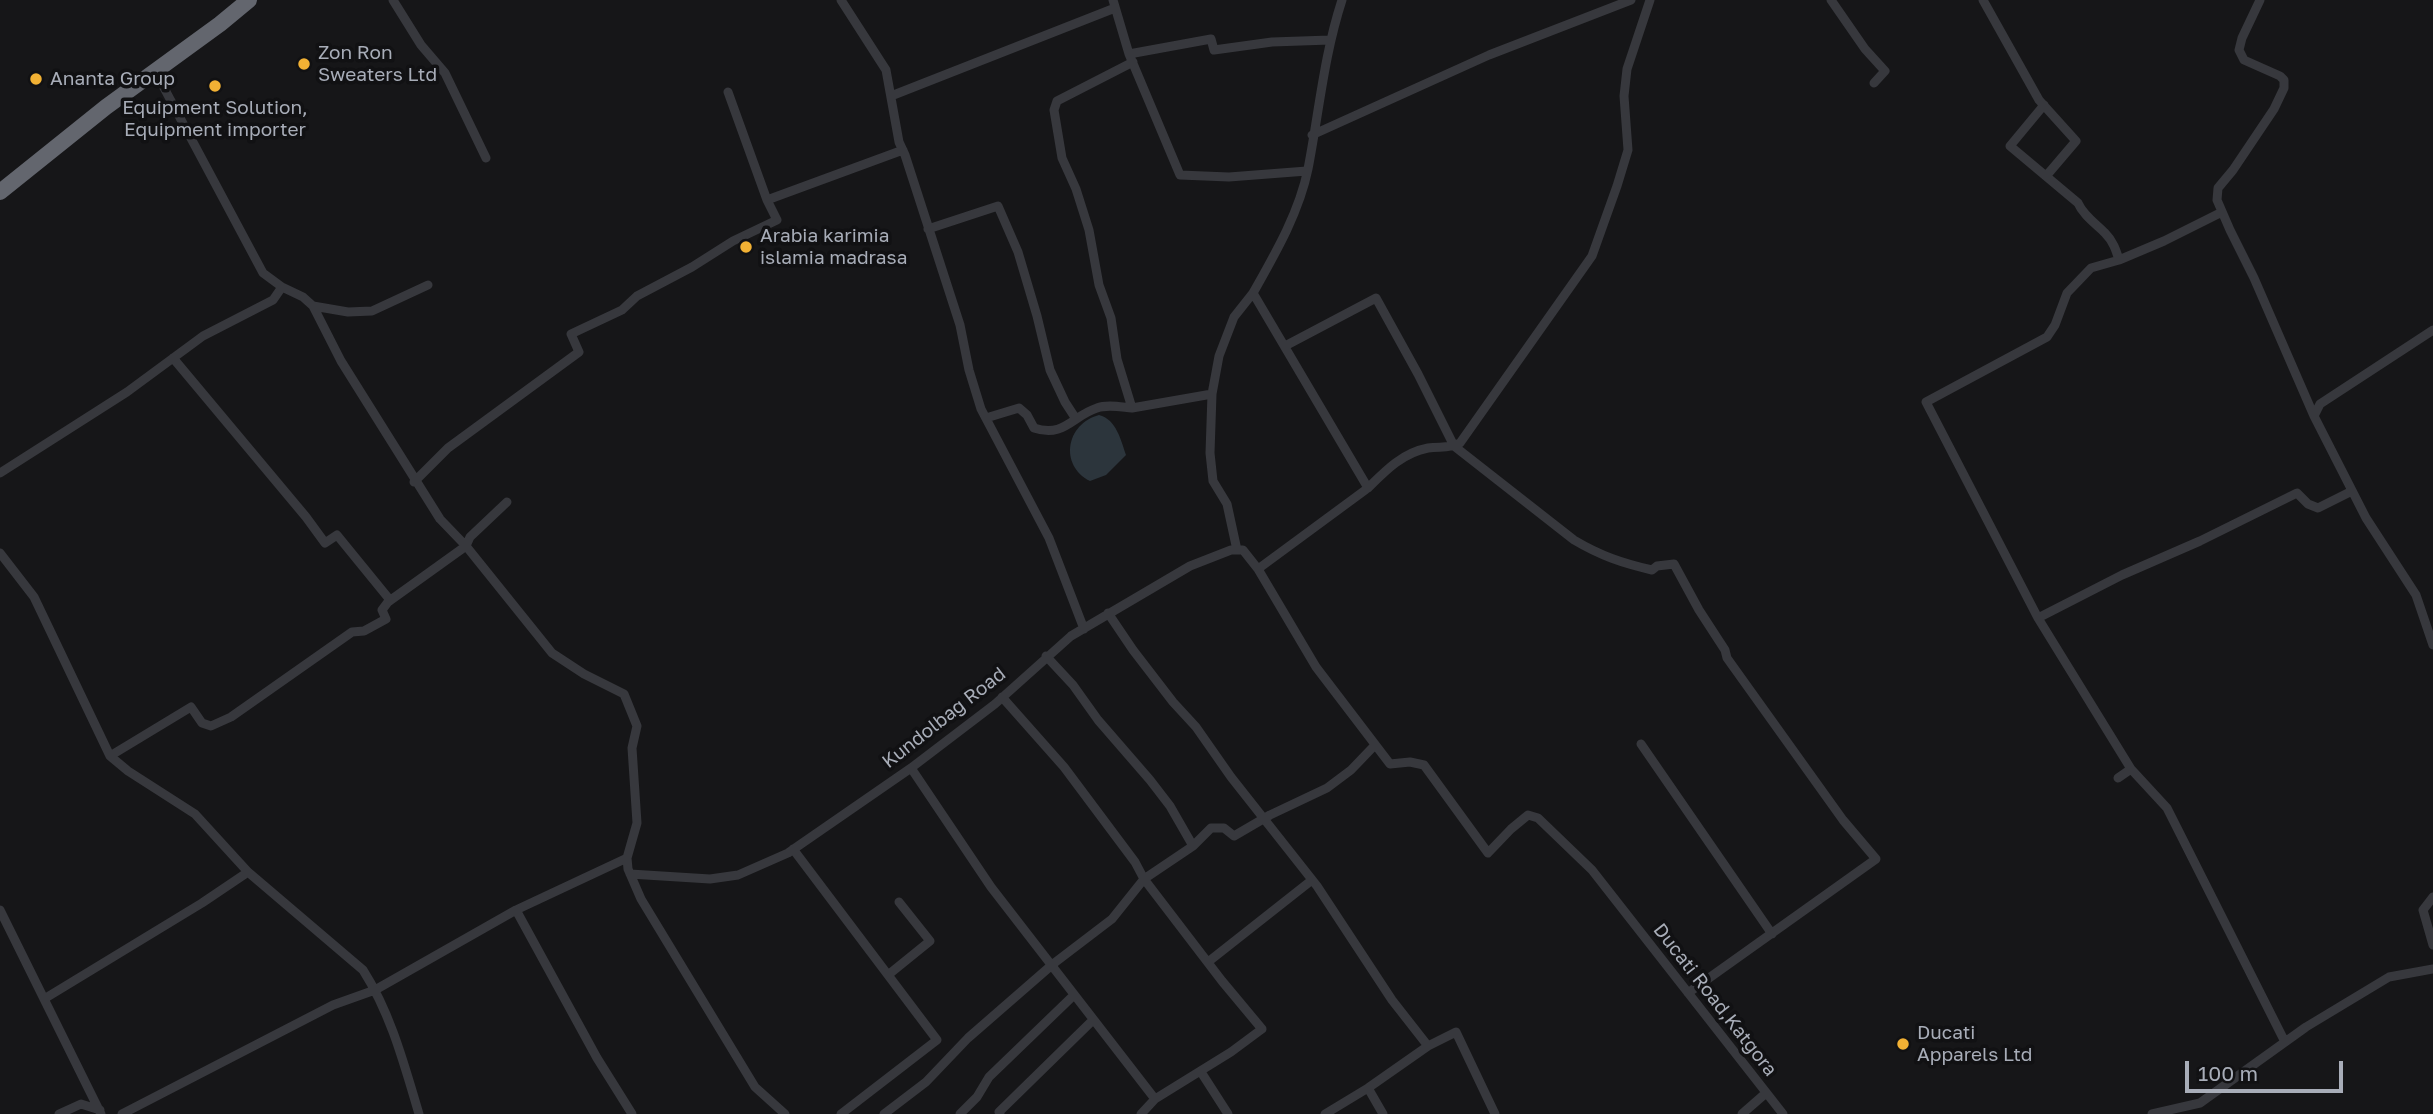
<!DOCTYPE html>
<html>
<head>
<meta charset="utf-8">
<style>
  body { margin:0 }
  #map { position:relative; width:2433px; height:1114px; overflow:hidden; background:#161618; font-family:"Golos Text",sans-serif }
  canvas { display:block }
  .scale { position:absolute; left:2185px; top:1061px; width:158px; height:32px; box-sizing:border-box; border:4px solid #a8adb8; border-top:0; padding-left:9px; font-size:21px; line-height:24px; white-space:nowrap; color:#a8adb8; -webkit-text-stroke:5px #111113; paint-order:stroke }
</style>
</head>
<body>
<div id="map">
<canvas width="2433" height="1114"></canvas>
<div class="scale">100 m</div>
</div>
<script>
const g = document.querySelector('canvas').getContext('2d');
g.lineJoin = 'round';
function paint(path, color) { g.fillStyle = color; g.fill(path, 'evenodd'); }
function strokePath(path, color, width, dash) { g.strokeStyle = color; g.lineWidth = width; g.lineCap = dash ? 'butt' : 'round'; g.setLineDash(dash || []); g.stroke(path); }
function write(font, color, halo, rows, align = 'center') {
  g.font = font + ' "Golos Text",sans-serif'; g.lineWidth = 7; g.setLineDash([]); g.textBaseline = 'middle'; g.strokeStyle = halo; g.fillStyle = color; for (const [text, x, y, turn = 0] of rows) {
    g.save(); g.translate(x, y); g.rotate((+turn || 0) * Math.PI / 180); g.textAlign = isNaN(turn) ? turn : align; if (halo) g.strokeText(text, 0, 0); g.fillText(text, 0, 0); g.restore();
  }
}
const water = new Path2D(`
  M1099,415c17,4 22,25 27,40l-20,20 -16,6c-31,-16 -24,-57 9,-66z`);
const street = new Path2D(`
  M393,0l28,45 24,28 41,85
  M841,0l45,70 13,72 6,13 55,170 9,45 12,39 68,129 35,91
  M1113,0l16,54 51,121 49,2 78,-6
  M1342,0c-18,55 -23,112 -34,169 -9,44 -33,85 -55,124l115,195 -110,81 58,98 74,97 20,-2 14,3 64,88 23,-24 17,-14 10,3 54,52 191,244
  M1831,0l34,49 20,22 -11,12
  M1983,0l56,100 37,41 -29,34
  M2260,0l-18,38 -3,12 5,10 36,16 4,4v8l-10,21 -41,61 -15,18 -1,12 13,30 24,48 60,138 52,102 50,77 17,50
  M1129,54l82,-15 3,11 58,-8 58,-2
  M1133,62l-76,39 -3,9 8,48 14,31 13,41 10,55 12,33 6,41 15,49 80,-14
  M155,71l108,202 19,14 21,10 10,9 28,55 99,158 26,27 86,107 32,21 40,20 13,32 -5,22 5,75 -10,35 1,11 13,30 114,188 30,27
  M728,92l39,108 136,-50
  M891,96l224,-88
  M2044,105l-34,41 68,57c5,12 18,21 27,30 8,8 11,17 14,27l45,-19 58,-29
  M1312,135l177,-80 142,-55
  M928,229l70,-23 20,46 19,64 13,54 15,32 11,17
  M313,306l35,6 24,-1 56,-26
  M1285,346l91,-48 42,76 36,72 120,94c27,16 48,23 78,30l5,-4 17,-2 25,46 26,40 2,8 116,162 33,39 -188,134
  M173,358l133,159 19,26 12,-8 53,65
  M2314,416l6,-12 113,-74
  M986,418l33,-10 8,7 7,13c30,10 38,-12 63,-20 10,-4 24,-1 35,0
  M0,473l127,-81 76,-56 70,-36 9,-13
  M414,482l34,-34 131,-96 -8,-18 51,-24 15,-14 55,-29 41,-26 44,-21 -10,-20
  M1368,488c17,-17 34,-35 60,-40 12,-2 21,1 32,-5l132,-187 25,-70 11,-36 -4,-54 3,-27 23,-69
  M1237,550l-10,-46 -14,-23 -3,-28 2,-59 7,-38 15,-39 19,-24
  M0,553l34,44 76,159 18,15 67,43 53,58 115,98c28,44 41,94 56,144
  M1108,613l25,37 40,52 23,25 35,50 86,109 75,114 36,46 28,-14 39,82
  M2038,618l84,-43 78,-34 97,-48 11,11 10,4 34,-17
  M1046,656l27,29 25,35 52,60 20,26 23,40
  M1002,697l62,70 71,95 9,17 78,102 40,48 -31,23 -76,47 -14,15
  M1641,744l131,190
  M110,756l81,-49 11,16 9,3 20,-9 121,-85 12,-1 22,-12 -4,-9 6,-8 78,-56 4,-9 37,-35
  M911,768l80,119 164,212
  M2131,769l36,39 118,234
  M2118,778l13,-9 -93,-151 -112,-216 121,-65 8,-12 12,-32 24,-25 28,-8
  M793,849l95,126
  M630,874l80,5 28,-4 50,-22 123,-85 84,-64 76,-68 119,-70 41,-16h12l15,19
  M2433,897l-10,13 10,35
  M0,910l101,204
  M516,910l81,148 35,56
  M1208,962l104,-82
  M44,999l158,-96 46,-31
  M1201,1072l27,42
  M1368,1088l15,26
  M59,1114l22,-10 19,6
  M122,1114l211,-109 42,-15 141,-80 111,-52
  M841,1114l96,-74 -49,-65 42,-34 -31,-39
  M884,1114l42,-32 42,-44 85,-74 59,-45 32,-40 49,-33 18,-18h13l10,8 36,-21 57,-27 24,-18 24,-25
  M960,1114l17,-17 12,-20 85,-82
  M1000,1114l-1,-2 94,-92
  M1325,1114l43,-26 60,-42
  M1742,1114l24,-21
  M2152,1114l48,-11 106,-76 83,-50 44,-8`);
const highway = new Path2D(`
  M0,192l106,-85 114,-83 29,-24`);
const markers = [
  [304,64,7,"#f2b134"],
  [36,79,7,"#f2b134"],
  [215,86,7,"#f2b134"],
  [746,247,7,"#f2b134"],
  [1903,1044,7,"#f2b134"]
];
const poiNames = [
  ["Zon Ron",318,53],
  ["Sweaters Ltd",318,75],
  ["Ananta Group",50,79],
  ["Equipment Solution,",215,108,"center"],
  ["Equipment importer",215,130,"center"],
  ["Arabia karimia",760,236],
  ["islamia madrasa",760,258],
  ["Ducati",1917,1033],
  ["Apparels Ltd",1917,1055]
];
const streetNames = [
  ["Kundolbag Road",944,718,-38],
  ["Ducati Road,Katgora",1715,1000,52]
];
paint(water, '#2c353c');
strokePath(street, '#37383d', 9);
strokePath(highway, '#63666e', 16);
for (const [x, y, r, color] of markers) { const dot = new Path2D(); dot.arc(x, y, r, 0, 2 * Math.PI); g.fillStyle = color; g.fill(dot); strokePath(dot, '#111113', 2.5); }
write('19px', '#a8adb8', '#111113', poiNames, 'left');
write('19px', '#a8adb8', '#111113', streetNames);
</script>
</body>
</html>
